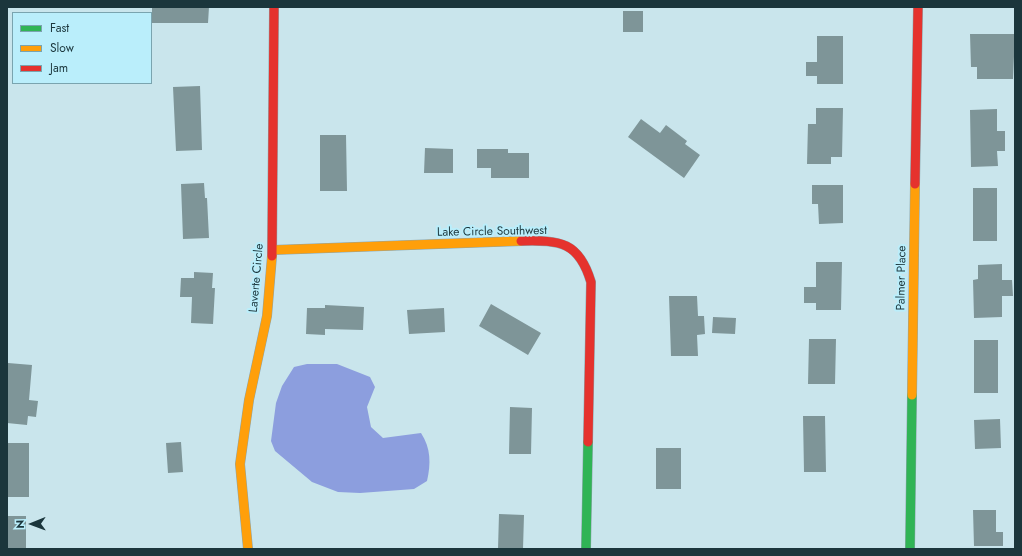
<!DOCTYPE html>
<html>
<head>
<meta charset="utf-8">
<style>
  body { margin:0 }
  #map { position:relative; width:1022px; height:556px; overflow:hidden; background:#c9e5ec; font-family:Jost,sans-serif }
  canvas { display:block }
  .frame { position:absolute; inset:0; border:8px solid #1b363c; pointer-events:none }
  .legend { position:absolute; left:12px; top:12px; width:140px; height:72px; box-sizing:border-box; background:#baeefb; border:1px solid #7aa4af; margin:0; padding:5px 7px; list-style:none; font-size:12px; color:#1b363c }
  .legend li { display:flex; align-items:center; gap:8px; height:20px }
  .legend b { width:20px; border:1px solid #7aa4af }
  .north { position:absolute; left:12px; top:504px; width:40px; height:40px; -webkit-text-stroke:3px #baeefb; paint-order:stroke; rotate:269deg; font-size:11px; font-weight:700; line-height:16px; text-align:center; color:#1b363c }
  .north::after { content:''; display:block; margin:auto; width:14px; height:18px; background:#1b363c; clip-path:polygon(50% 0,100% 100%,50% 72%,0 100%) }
</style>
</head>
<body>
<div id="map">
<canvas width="1022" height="556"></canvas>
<div class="frame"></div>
<ul class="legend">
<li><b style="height:5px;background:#30b455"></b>Fast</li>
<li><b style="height:5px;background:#ff9f0a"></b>Slow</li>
<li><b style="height:5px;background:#e5322d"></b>Jam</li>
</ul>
<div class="north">N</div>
</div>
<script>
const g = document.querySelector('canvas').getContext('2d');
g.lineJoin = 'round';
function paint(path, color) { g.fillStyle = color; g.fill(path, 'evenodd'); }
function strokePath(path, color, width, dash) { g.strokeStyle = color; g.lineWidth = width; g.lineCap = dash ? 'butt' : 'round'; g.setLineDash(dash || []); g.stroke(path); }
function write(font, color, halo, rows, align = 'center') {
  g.font = font + ' Jost,sans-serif'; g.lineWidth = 4; g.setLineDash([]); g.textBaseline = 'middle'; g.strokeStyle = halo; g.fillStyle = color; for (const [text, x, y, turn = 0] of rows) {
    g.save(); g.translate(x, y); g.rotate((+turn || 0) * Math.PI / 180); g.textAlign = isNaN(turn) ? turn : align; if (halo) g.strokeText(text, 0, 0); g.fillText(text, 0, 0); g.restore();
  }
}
const water = new Path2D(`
  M307,364h30l33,13 5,10 -8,20 4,20 12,11 38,-5c10,15 10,31 6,48l-13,8 -54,4 -22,-1 -26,-10 -37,-31 -4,-10 5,-38 6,-17 12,-19z`);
const building = new Path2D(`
  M152,7h57l-1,16h-56z
  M623,11h20v21h-20z
  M970,34h45l-2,45h-36v-12h-6z
  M817,36h26v48h-26v-8h-11v-14h11z
  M200,86l2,64 -26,1 -3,-64z
  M816,108h27l-1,49h-11v7h-24l1,-40h8z
  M997,109v22h8v20h-8l1,15 -27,1 -1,-57z
  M641,119l19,14 6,-8 21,16 -2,3 15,11 -16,23 -56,-41z
  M320,135h26l1,56h-27z
  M425,148l28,1v24h-29z
  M477,149h31v4h21v25h-38v-10h-14z
  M204,183l1,15h2l2,40 -26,1 -2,-55z
  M812,185h31v38l-24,1 -1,-20h-6z
  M973,188h24v53h-24z
  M816,262h26l-1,48h-25v-7h-12v-16h12z
  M1002,264v16h10l1,16h-11v21l-28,1 -1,-38 5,-1v-14z
  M194,272l19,1 -1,15h3l-2,36 -22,-1 1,-26h-12l1,-19h13z
  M669,296h28l1,20h6l1,18 -8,1 1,21h-27z
  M491,304l50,29 -13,22 -49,-29z
  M325,305l39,2 -1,23 -38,-1v6l-19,-1 1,-26h18z
  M444,308l1,24 -36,2 -2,-24z
  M713,317l23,1 -1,16 -23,-1z
  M809,339h27l-1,45h-27z
  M974,340h24v53h-24z
  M8,363l24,2 -3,35 9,1 -2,16 -8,-1 -1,9 -20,-2z
  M510,407l22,1 -1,46h-22z
  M803,416h22l1,56h-22z
  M1000,419l1,29 -26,1 -1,-29z
  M181,442l2,30 -15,1 -2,-30z
  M7,443h22v54h-22z
  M656,448h25v41h-25z
  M973,510h23v22h7v14h-29z
  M499,514l25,1 -1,34h-25z
  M7,516h19v33h-19z`);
const fast = new Path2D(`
  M586,549l2,-107
  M910,549l2,-154`);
const slow = new Path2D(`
  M273,250l248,-9
  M912,395l3,-211
  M248,549l-8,-85 9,-64 18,-84 5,-60`);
const jam = new Path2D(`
  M915,184l3,-177
  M521,241c40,-1 58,1 70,41l-3,160
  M272,256l2,-249`);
const streetNames = [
  ["Lake Circle Southwest",492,232,-1],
  ["Laverte Circle",257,278,-85],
  ["Palmer Place",902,278,-89]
];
paint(water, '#8c9ede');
paint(building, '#7e9598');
strokePath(fast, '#8ba4aa', 10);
strokePath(slow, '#8ba4aa', 10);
strokePath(jam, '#8ba4aa', 10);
strokePath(fast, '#30b455', 9);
strokePath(slow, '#ff9f0a', 9);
strokePath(jam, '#e5322d', 9);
write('12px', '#1b363c', '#baeefb', streetNames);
</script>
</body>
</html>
